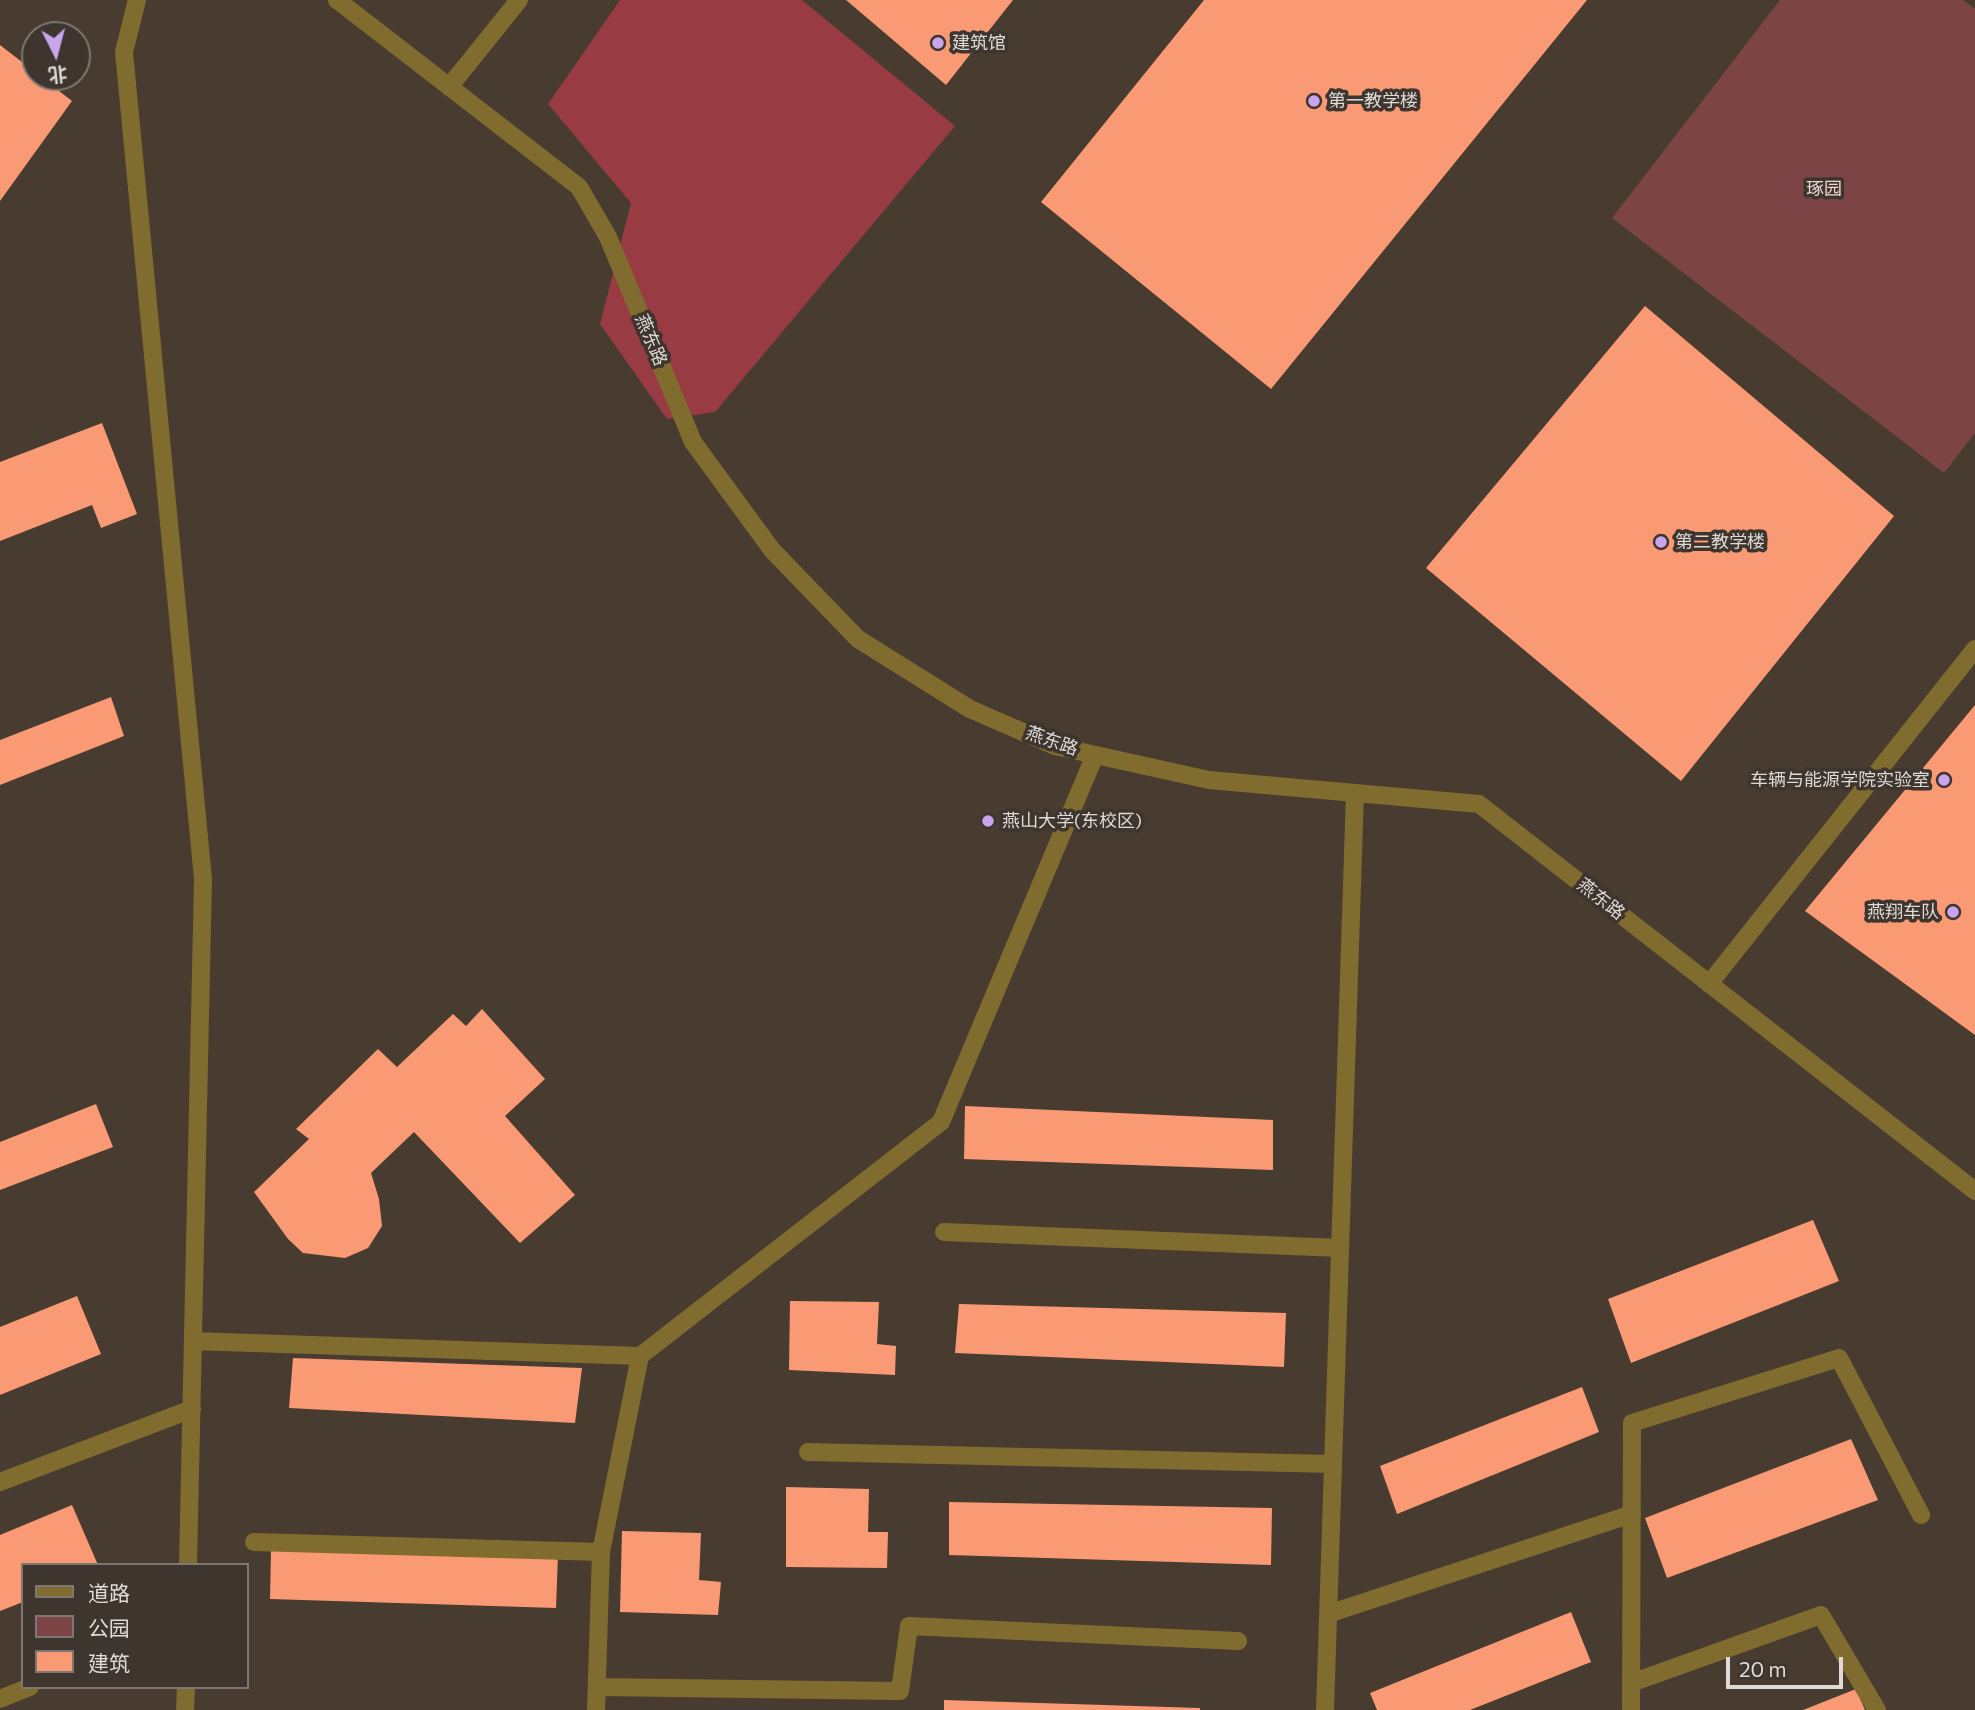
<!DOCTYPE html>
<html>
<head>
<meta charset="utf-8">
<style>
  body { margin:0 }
  #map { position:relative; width:1975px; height:1710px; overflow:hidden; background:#3d352e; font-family:Commissioner,"Noto Sans SC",sans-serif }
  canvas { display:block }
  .legend { position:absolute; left:21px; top:1563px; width:228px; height:126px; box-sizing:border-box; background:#3d352e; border:2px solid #7e7771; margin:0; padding:9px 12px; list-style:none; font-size:21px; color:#dfdad6 }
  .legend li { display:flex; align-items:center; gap:14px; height:35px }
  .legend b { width:35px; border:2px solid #7e7771 }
  .north { position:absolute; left:21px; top:21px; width:70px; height:70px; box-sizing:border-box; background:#3d352e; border:2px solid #7e7771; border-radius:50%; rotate:174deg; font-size:19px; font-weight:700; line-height:28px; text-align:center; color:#dfdad6 }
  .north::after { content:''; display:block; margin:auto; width:24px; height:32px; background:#c9a5ee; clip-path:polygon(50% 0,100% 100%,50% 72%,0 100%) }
  .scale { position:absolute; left:1726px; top:1657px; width:117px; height:32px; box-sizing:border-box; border:4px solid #dfdad6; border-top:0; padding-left:9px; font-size:21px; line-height:24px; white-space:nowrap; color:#dfdad6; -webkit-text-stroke:5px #3d352e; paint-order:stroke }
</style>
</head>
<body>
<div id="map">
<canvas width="1975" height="1710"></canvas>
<ul class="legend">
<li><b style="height:9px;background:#816c2f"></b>道路</li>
<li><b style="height:19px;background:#7d4446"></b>公园</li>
<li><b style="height:19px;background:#fa9a75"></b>建筑</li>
</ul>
<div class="north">北</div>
<div class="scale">20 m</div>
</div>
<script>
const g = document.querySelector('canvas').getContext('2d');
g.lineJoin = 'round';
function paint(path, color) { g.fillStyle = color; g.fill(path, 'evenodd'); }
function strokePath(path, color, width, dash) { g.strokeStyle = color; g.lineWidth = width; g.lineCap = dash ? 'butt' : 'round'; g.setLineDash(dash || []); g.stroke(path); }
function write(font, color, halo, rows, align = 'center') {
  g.font = font + ' Commissioner,"Noto Sans SC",sans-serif'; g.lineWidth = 7; g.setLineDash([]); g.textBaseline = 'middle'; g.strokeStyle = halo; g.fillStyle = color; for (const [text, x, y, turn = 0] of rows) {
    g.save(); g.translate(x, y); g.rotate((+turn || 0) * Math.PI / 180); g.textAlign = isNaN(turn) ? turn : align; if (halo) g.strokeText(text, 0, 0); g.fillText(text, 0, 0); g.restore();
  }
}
const built = new Path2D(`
  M0,0h1975v1710h-1975zM35,35h42v42h-42zM23,1565h224v122h-224z`);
const green = new Path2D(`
  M1780,0h183l12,9v424l-31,40 -332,-255z`);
const forest = new Path2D(`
  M620,0h182l153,126 -240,286 -48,7 -67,-95 31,-121 -83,-99z`);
const building = new Path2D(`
  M846,0h167l-67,85z
  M1204,0h383l-316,389 -230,-187z
  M0,45l35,27v5h6l31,24 -72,100z
  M1645,306l249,210 -213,265 -255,-213z
  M102,423l35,91 -36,14 -9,-23 -92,36v-79z
  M111,697l13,39 -124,49v-45z
  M1975,705v330l-170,-124z
  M482,1009l63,70 -40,37 70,79 -55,48 -106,-111 -43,41 8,26 3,27 -14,22 -23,10 -42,-5 -15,-14 -34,-47 55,-53 -13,-10 82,-80 19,18 56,-53 13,12z
  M96,1104l17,43 -113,43v-48z
  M965,1106l308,14v50l-309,-11z
  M1813,1220l26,61 -208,82 -23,-64z
  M77,1296l24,58 -101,41v-68z
  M790,1301l89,1 -2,42 19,2 -1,29 -106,-5z
  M959,1304l327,9 -2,54 -329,-14z
  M293,1358l289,10 -7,55 -286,-15z
  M1582,1387l17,45 -202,82 -17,-48z
  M1851,1439l27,61 -211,78 -22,-60z
  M786,1487l83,2 -1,43h20l-1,36 -101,-1z
  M949,1502l323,6 -1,57 -322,-10z
  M72,1505l26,60h-75v37l-23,9v-76z
  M622,1531l79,2 -2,47 22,2 -3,33 -98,-3z
  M271,1550l287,5 -2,53 -286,-9z
  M1571,1612l20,50 -121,48h-93l-7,-17z
  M1856,1689l9,21h-62z
  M944,1700l256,8v2h-256z`);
const minor = new Path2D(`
  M137,0l-13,52 79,827 -15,686
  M337,0l242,187 29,50 85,205 79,108 86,89 112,70 85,37 154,34 270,24 496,387
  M449,87l70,-87
  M1709,984l266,-335
  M944,1232l396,16
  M193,1341l447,15 301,-234 154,-367
  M808,1452l525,12
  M0,1482l192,-73
  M254,1542l347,10 39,-196
  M1328,1614l304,-100
  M1631,1683l190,-68 56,95
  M597,1687l303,4 9,-65 329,15
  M0,1699l30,-12
  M185,1710l1,-23
  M596,1710l5,-158
  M1325,1710l30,-917
  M1631,1710l1,-287 207,-65 82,157`);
const markers = [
  [938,43,7,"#c9a5ee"],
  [1314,101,7,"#c9a5ee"],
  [1661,542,7,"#c9a5ee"],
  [1944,780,7,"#c9a5ee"],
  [988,821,7,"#c9a5ee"],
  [1953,912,7,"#c9a5ee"]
];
const poiNames = [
  ["建筑馆",952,43],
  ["第一教学楼",1328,101],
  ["第二教学楼",1675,542],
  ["车辆与能源学院实验室",1930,780,"right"],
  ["燕山大学(东校区)",1002,821],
  ["燕翔车队",1939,912,"right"]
];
const parkNames = [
  ["琢园",1824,189]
];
const streetNames = [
  ["燕东路",651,340,67],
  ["燕东路",1052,741,19],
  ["燕东路",1601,899,38]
];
paint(built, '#483b2f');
paint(green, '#7d4446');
paint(forest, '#993b43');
paint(building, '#fa9a75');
strokePath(minor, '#816c2f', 18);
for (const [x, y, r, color] of markers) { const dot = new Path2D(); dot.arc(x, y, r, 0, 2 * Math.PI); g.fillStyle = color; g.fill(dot); strokePath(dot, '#3d352e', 2.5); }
write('18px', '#dfdad6', '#3d352e', poiNames, 'left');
write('18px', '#efd3d3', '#3d352e', parkNames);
write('18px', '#dfdad6', '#3d352e', streetNames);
</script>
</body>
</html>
